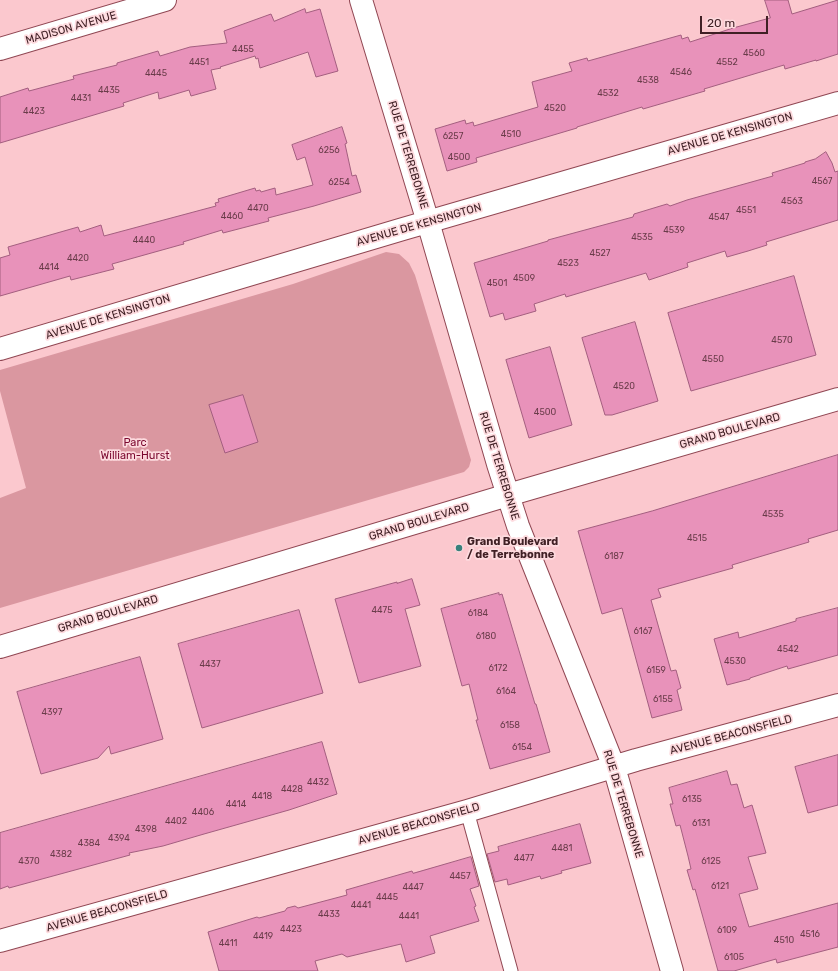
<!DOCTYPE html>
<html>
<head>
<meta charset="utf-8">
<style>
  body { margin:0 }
  #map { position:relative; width:838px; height:971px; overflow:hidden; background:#fbc8ce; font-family:Rubik,sans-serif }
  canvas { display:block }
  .scale { position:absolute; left:700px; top:16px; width:68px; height:18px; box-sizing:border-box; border:2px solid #402025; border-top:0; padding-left:5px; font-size:12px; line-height:14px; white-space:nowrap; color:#402025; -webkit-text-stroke:3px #fddade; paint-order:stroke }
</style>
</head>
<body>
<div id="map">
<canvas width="838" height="971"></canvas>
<div class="scale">20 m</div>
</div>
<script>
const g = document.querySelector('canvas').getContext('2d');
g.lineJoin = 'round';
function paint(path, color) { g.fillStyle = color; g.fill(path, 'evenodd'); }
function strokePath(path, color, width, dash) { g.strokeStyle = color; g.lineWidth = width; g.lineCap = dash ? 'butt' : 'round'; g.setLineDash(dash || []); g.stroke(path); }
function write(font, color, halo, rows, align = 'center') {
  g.font = font + ' Rubik,sans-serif'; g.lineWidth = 3.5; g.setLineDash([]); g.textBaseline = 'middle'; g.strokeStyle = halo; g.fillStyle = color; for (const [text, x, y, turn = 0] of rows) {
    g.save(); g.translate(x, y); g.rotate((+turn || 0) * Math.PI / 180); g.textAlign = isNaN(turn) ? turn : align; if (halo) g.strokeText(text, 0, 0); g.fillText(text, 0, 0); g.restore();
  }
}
const green = new Path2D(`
  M386,252l13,2 10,9 6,12 56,185 -2,7 -5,5 -464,136v-110l26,-10 -26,-97v-21l293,-86z`);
const building = new Path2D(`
  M765,0h23l4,14 46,-14v54l-22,7v-1l-31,9 -1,-4 -80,24 1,2 -62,18 -1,-2 -65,20v1l-101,30 1,4 -30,9 -12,-42 30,-9 1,4 7,-2 1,4 64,-19 -6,-25 40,-11 -3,-8 18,-5 1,3 93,-26 1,4 6,-2 2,5 43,-14 37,-10z
  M305,9l1,4 14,-4 18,62 -22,6 -8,-25 -48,16 -2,-10 -2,1 -1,-3 -35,11 1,1 -10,2 5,19 -25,7 -2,-6 -30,9 -1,-7 -35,11 1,3 -124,37v-46l28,-9 1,3 45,-12 -1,-3 44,-11v-2l41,-12 2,5 30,-9 37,-4 -3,-12 47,-17 3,7z
  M342,127l5,16 -2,1 7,32 4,-1 5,17 -47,14 -46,12 1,3 -46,12 -1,-3 -39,12 1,2 -4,1 -68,19 2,5 -43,11 -1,-4 -70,20v-38l10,-3 -2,-8 70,-20 2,5 21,-7 3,11 112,-30 -1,-3 4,-1 -1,-3 37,-11 1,3 4,-1 1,2 14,-4 1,7 37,-10 -8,-28 -8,3 -5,-15z
  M826,152l6,11 3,9 3,-1v49l-72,22 1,3 -19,6 -21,6 -2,-6 -38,12 1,4 -39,13 -3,-7 -80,24 -1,-3 -31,10 2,7 -31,9 -2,-7 -13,4 -16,-54 74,-22v-1l85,-23 1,-3 33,-10 3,2 17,-6 86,-24 -1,-3 33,-10v-1l10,-3z
  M794,276l22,79 -125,36 -23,-78z
  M635,322l23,79 -46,14h-7l-23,-77z
  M550,347l22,78 -43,13 -23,-78z
  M243,395l15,47 -33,11 -16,-48z
  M838,455v75l-30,9 1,3 -77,23 1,3 -75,21 3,8 -10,3 20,71 5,-1 5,18 -4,2 5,20 -30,8 -30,-110 -20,6 -24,-83 74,-20z
  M412,579l8,26 -15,4 16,57 -62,17 -24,-84 62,-17v1z
  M499,593v2l3,-1 33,110h1l14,48 -60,17 -14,-49h2l-9,-36 -7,2 -21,-77z
  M838,608v47l-50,14 -1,-3 -37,12v1l-23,6 -13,-46 24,-7 1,6 57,-17v-2z
  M299,610l24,83 -121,35 -24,-84z
  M140,657l23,82 -52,15 -2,-8 -11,12 -57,16 -24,-82z
  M322,742l15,52 -48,16 -85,24 -41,12 -34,7 1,2 -121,33 -1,-2 -8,3v-56z
  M838,755v50l-30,8 -13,-46z
  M727,771l4,14 6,-1 7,24 8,-3 14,48 -18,4 10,32 -19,5 10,33 89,-24v44l-61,16 -1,-4 -42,12h-16l-23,-82 -2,1 -6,-20 4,-1 -3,-13 -8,-31 -4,1 -6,-22h3l-4,-16z
  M580,824l11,39 -30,8 1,2 -21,6 -1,-3 -32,9 -1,-6 -12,3 -8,-28 12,-3 -1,-4z
  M471,857l8,29 -9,3 6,17 -2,1 5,14 -49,15 5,17 -29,9 -5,-18 -54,13 -5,-3 -27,7 3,10h-99l-11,-39 49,-15 2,1 26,-7 2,-3 8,-2 3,2 49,-13 -1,-5 66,-19 1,2z`);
const lane = new Path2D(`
  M467,811l44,160`);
const street = new Path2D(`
  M361,0l67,222 70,242 20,62 96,241 58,204
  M0,49l165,-49
  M0,349l403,-120 435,-126
  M0,941l467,-130 169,-51 202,-55`);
const secondary = new Path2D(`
  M0,647l508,-152 330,-96`);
const markers = [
  [459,548,4,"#38807c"]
];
const numberNames = [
  ["4455",243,49],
  ["4560",754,53],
  ["4451",199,62],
  ["4552",727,62],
  ["4546",681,72],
  ["4445",156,73],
  ["4538",648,80],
  ["4435",109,90],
  ["4532",608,93],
  ["4431",81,98],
  ["4520",555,108],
  ["4423",34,111],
  ["4510",511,134],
  ["6257",453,136],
  ["6256",329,150],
  ["4500",459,157],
  ["4567",822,181],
  ["6254",339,182],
  ["4563",792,201],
  ["4470",258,208],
  ["4551",746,210],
  ["4460",232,216],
  ["4547",719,217],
  ["4539",674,230],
  ["4535",642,237],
  ["4440",144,240],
  ["4527",600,253],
  ["4420",78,258],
  ["4523",568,263],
  ["4414",49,267],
  ["4509",524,278],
  ["4501",497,283],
  ["4570",782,340],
  ["4550",713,359],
  ["4520",624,386],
  ["4500",545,412],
  ["4535",773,514],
  ["4515",697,538],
  ["6187",614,556],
  ["4475",382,610],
  ["6184",478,613],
  ["6167",643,631],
  ["6180",486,636],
  ["4542",788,649],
  ["4530",735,661],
  ["4437",210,664],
  ["6172",498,668],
  ["6159",656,670],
  ["6164",506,691],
  ["6155",663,699],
  ["4397",52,712],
  ["6158",510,725],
  ["6154",522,747],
  ["4432",318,782],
  ["4428",292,789],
  ["4418",262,796],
  ["6135",692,799],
  ["4414",236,804],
  ["4406",203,812],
  ["4402",176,821],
  ["6131",701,823],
  ["4398",146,829],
  ["4394",119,838],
  ["4384",89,843],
  ["4481",562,848],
  ["4382",61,854],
  ["4477",524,858],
  ["4370",29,861],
  ["6125",711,861],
  ["4457",460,876],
  ["6121",720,886],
  ["4447",413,887],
  ["4445",387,897],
  ["4441",361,905],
  ["4433",329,914],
  ["4441",409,916],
  ["4423",291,929],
  ["6109",727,930],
  ["4516",810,934],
  ["4419",263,936],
  ["4510",784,940],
  ["4411",228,943],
  ["6105",734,957]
];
const streetNames = [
  ["MADISON AVENUE",71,28,-16],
  ["AVENUE DE KENSINGTON",730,134,-16],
  ["RUE DE TERREBONNE",408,155,73],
  ["AVENUE DE KENSINGTON",419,225,-16],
  ["AVENUE DE KENSINGTON",108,317,-17],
  ["GRAND BOULEVARD",730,431,-16],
  ["RUE DE TERREBONNE",499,466,73],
  ["GRAND BOULEVARD",419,522,-17],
  ["GRAND BOULEVARD",108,614,-17],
  ["AVENUE BEACONSFIELD",731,735,-15],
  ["RUE DE TERREBONNE",623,804,73],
  ["AVENUE BEACONSFIELD",419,824,-16],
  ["AVENUE BEACONSFIELD",107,911,-16]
];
const parkNames = [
  ["Parc",135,443],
  ["William-Hurst",135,456]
];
const poiNames = [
  ["Grand Boulevard",467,542],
  ["/ de Terrebonne",467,555]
];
paint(green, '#da97a0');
paint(building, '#e892ba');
strokePath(building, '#a35e7f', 1);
strokePath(lane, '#904753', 15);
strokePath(street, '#904753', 24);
strokePath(secondary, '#904753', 24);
strokePath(lane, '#fff', 13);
strokePath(street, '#fff', 22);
strokePath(secondary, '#fff', 22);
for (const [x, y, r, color] of markers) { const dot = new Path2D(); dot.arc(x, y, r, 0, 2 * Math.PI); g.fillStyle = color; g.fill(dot); strokePath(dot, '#fddade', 1.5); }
write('9px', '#6a3c4a', null, numberNames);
write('11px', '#402025', '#fddade', streetNames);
write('11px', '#7a072e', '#fddade', parkNames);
write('bold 11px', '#402025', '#fddade', poiNames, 'left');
</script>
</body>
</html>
